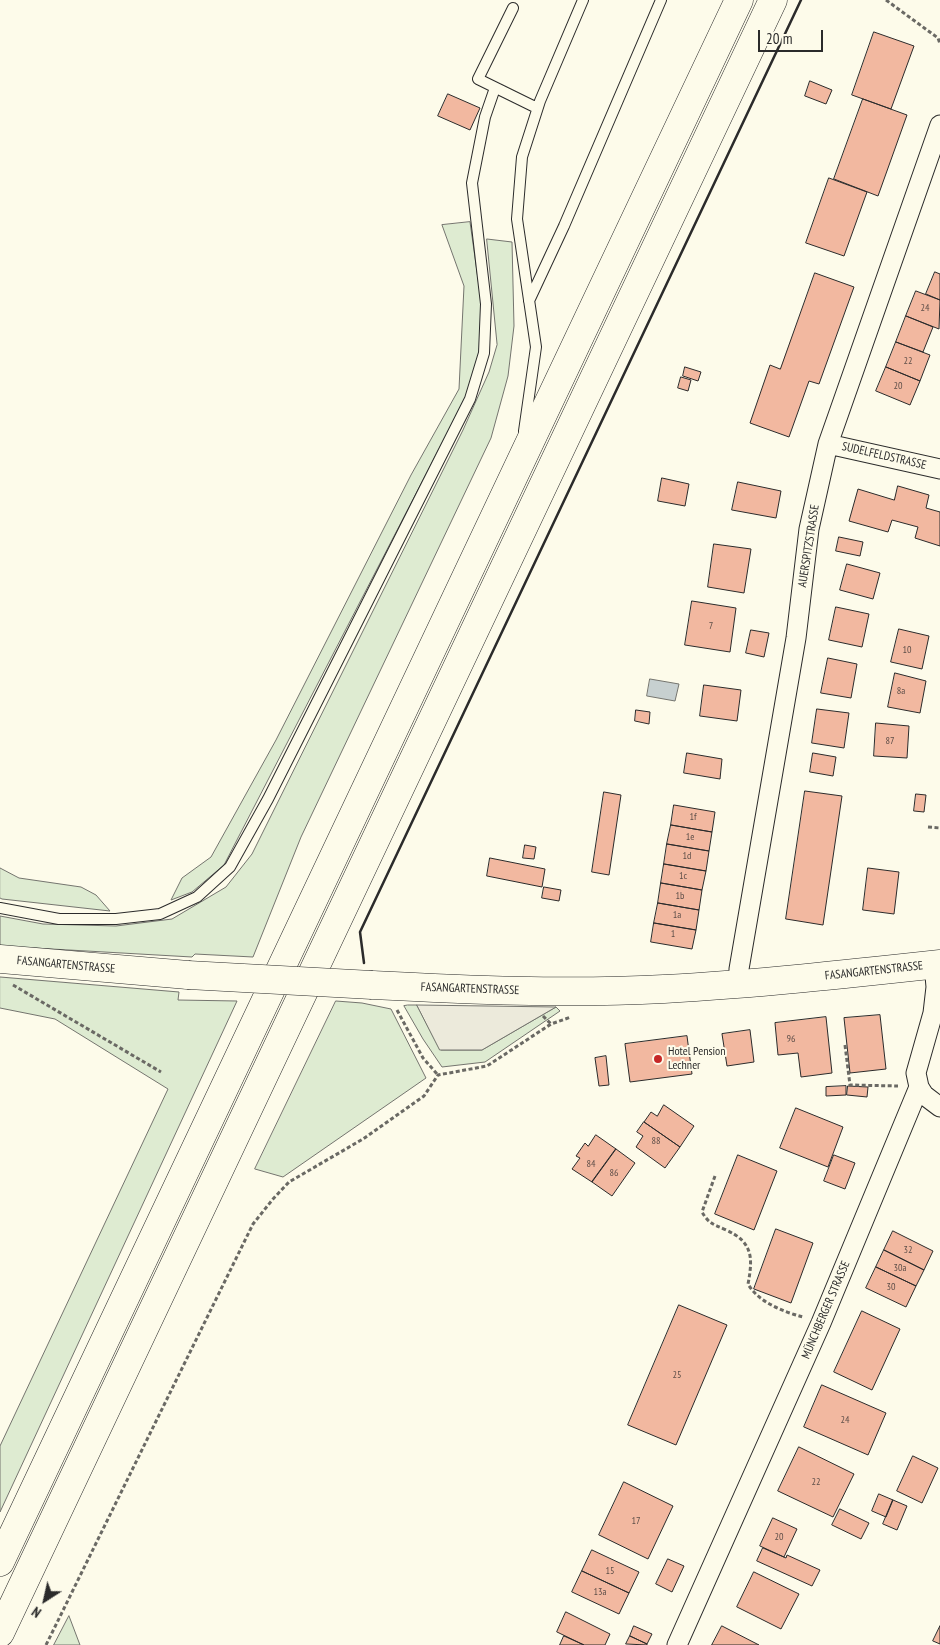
<!DOCTYPE html>
<html>
<head>
<meta charset="utf-8">
<style>
  body { margin:0 }
  #map { position:relative; width:940px; height:1645px; overflow:hidden; background:#fdfbea; font-family:"PT Sans Narrow",sans-serif }
  canvas { display:block }
  .north { position:absolute; left:20px; top:1575px; width:50px; height:50px; -webkit-text-stroke:4px #fdfbea; paint-order:stroke; rotate:215deg; font-size:14px; font-weight:700; line-height:20px; text-align:center; color:#2b2b2b }
  .north::after { content:''; display:block; margin:auto; width:18px; height:22px; background:#2b2b2b; clip-path:polygon(50% 0,100% 100%,50% 72%,0 100%) }
  .scale { position:absolute; left:758px; top:30px; width:65px; height:22px; box-sizing:border-box; border:2px solid #2b2b2b; border-top:0; padding-left:6px; font-size:15px; line-height:18px; white-space:nowrap; color:#2b2b2b; -webkit-text-stroke:4px #fdfbea; paint-order:stroke }
</style>
</head>
<body>
<div id="map">
<canvas width="940" height="1645"></canvas>
<div class="north">N</div>
<div class="scale">20 m</div>
</div>
<script>
const g = document.querySelector('canvas').getContext('2d');
g.lineJoin = 'round';
function paint(path, color) { g.fillStyle = color; g.fill(path, 'evenodd'); }
function strokePath(path, color, width, dash) { g.strokeStyle = color; g.lineWidth = width; g.lineCap = dash ? 'butt' : 'round'; g.setLineDash(dash || []); g.stroke(path); }
function write(font, color, halo, rows, align = 'center') {
  g.font = font + ' "PT Sans Narrow",sans-serif'; g.lineWidth = 4; g.setLineDash([]); g.textBaseline = 'middle'; g.strokeStyle = halo; g.fillStyle = color; for (const [text, x, y, turn = 0] of rows) {
    g.save(); g.translate(x, y); g.rotate((+turn || 0) * Math.PI / 180); g.textAlign = isNaN(turn) ? turn : align; if (halo) g.strokeText(text, 0, 0); g.fillText(text, 0, 0); g.restore();
  }
}
const green = new Path2D(`
  M470,222l11,78 -1,50 -12,43 -244,472 -32,27 -21,8 11,-22 29,-21 65,-117 135,-265 48,-86 5,-103 -22,-61z
  M487,239l25,3 2,84 -6,50 -17,62 -190,399 -48,120 -58,-3 -3,3 -158,-9 -34,3v-35l43,8 73,2 56,-7 54,-32 26,-33 211,-424 26,-58 8,-27z
  M0,868l19,10 62,9 15,8 14,16 -108,-12 -2,-1z
  M0,977l179,15 -1,8 59,1 -237,511v-66l168,-357 -113,-70 -55,-11z
  M336,1001l26,2 29,6 35,69 -143,99 -28,-8z
  M408,1005h9l24,45h41l74,-43 4,4 -75,51 -43,5 -19,-28 -19,-33z
  M69,1616l11,29h-26z`);
const parking = new Path2D(`
  M417,1005l139,2 -74,43h-42z`);
const water = new Path2D(`
  M650,679l29,5 -4,17 -28,-5z`);
const building = new Path2D(`
  M874,32l40,14 -23,63 -39,-14z
  M810,81l22,9 -6,14 -21,-8z
  M448,94l32,14 -10,22 -32,-14z
  M863,99l44,16 -29,81 -44,-17z
  M829,178l38,14 -23,64 -38,-13z
  M935,272l5,2v26l-14,-6z
  M815,273l39,14 -35,97 -10,-3 -20,56 -39,-14 20,-58 10,4z
  M916,291l24,9 -1,29 -33,-13z
  M906,316l27,11 -10,25 -27,-10z
  M896,342l34,13 -10,26 -34,-14z
  M685,367l16,5 -3,9 -15,-5z
  M886,367l34,14 -10,24 -34,-14z
  M681,377l10,3 -3,11 -10,-3z
  M662,478l27,6 -4,22 -27,-5z
  M738,482l43,9 -5,27 -44,-8z
  M898,486l31,9 -3,13 14,4v34l-25,-8 3,-11 -26,-7 -4,12 -39,-11 9,-32 36,11z
  M839,537l24,5 -3,14 -24,-5z
  M714,544l37,5 -7,44 -36,-6z
  M847,564l33,9 -7,26 -33,-9z
  M692,601l44,7 -6,44 -45,-7z
  M836,607l33,7 -7,33 -33,-7z
  M899,629l30,7 -7,33 -31,-7z
  M751,630l18,3 -5,24 -18,-4z
  M828,658l29,6 -6,34 -30,-5z
  M895,673l31,8 -6,32 -32,-6z
  M704,685l37,5 -4,31 -37,-5z
  M817,709l32,4 -5,35 -32,-5z
  M636,710l14,2 -1,12 -14,-3z
  M876,723l33,3 -2,32 -33,-2z
  M687,753l35,6 -2,20 -36,-6z
  M813,753l23,4 -3,19 -23,-4z
  M805,791l37,5 -19,129 -37,-6z
  M604,792l17,3 -12,80 -17,-3z
  M916,794l10,1 -2,17 -10,-1z
  M674,805l41,7 -3,20 -41,-7z
  M671,825l41,7 -3,19 -42,-7z
  M667,844l42,7 -3,20 -42,-7z
  M525,845l11,2 -2,12 -11,-1z
  M490,858l55,11 -3,18 -55,-11z
  M664,864l42,7 -4,19 -41,-7z
  M868,868l31,4 -5,42 -31,-4z
  M661,883l41,7 -3,20 -41,-7z
  M544,887l17,3 -2,11 -17,-3z
  M658,903l41,7 -3,20 -42,-7z
  M654,923l42,7 -4,19 -41,-7z
  M880,1015l6,54 -36,4 -6,-55z
  M826,1017l6,56 -31,4 -3,-24 -20,2 -3,-32z
  M750,1030l4,32 -27,4 -5,-32z
  M687,1036l5,38 -62,8 -5,-38z
  M606,1056l3,29 -10,1 -4,-28z
  M846,1086v9l-20,1v-9z
  M848,1086l20,1 -1,10 -20,-2z
  M664,1105l30,21 -14,21 -36,-25 7,-10 6,4z
  M796,1108l47,19 -15,40 -48,-19z
  M644,1122l36,25 -15,21 -29,-21 7,-11 -6,-4z
  M596,1135l20,14 -24,33 -20,-13 8,-11 -4,-2 9,-13 3,3z
  M616,1149l19,14 -23,33 -20,-14z
  M738,1155l39,16 -23,59 -39,-16z
  M834,1155l21,8 -10,26 -21,-8z
  M776,1229l37,14 -22,60 -37,-14z
  M893,1231l40,20 -9,19 -40,-20z
  M884,1250l40,20 -8,16 -40,-19z
  M876,1267l40,19 -10,21 -40,-19z
  M679,1305l48,20 -51,120 -48,-20z
  M862,1311l38,18 -28,61 -38,-18z
  M822,1385l64,28 -18,42 -64,-28z
  M799,1447l55,27 -21,43 -55,-26z
  M913,1456l25,12 -16,35 -25,-12z
  M624,1482l49,24 -25,53 -49,-24z
  M879,1494l14,6 -7,17 -14,-6z
  M893,1500l14,6 -10,24 -14,-6z
  M840,1509l29,14 -8,16 -29,-14z
  M773,1518l24,11 -13,28 -24,-11z
  M763,1548l23,10 1,-3 33,15 -8,16 -55,-25z
  M592,1550l47,22 -10,21 -47,-22z
  M668,1559l16,7 -12,26 -16,-8z
  M582,1571l47,22 -10,21 -47,-22z
  M754,1572l45,22 -18,35 -44,-22z
  M566,1612l44,22 -5,11h-21l-27,-13z
  M634,1626l18,8 -5,10 -17,-8z
  M722,1626l37,19h-47z
  M940,1626v18l-7,-3z
  M564,1636l20,9h-24z
  M630,1636l17,8v1l-21,-1z`);
const path = new Path2D(`
  M886,0l52,38 2,6
  M928,827l12,1
  M13,985l148,87
  M397,1010l26,48 15,17
  M543,1016l8,8
  M845,1045l5,40 48,1
  M715,1176l-13,36c7,12 11,12 24,18 27,12 27,28 22,54 10,18 36,28 55,33
  M46,1645l207,-421 20,-25 16,-17 74,-43 61,-43 14,-21 49,-9 64,-42 20,-7`);
const lane = new Path2D(`
  M513,8l-35,71 59,29
  M529,301l35,-75 97,-226
  M524,431l12,-84 -19,-128 5,-62 18,-56 43,-101
  M0,908l59,11h57l44,-5 37,-17 33,-30 38,-68 202,-400 14,-46 2,-49 -14,-121 13,-66 10,-29`);
const street = new Path2D(`
  M828,444l112,25
  M739,983v-14l57,-331 13,-109 19,-85 112,-319
  M919,1087l5,8 16,12
  M677,1645l144,-322 98,-236 -3,-14 17,-60 3,-26 -2,-23`);
const secondary = new Path2D(`
  M0,959l188,16
  M372,985c97,5 194,9 292,4 92,-5 184,-15 276,-25`);
const highway = new Path2D(`
  M0,1562l739,-1562
  M0,1633l773,-1633`);
const secondaryBridge = new Path2D(`
  M188,975l184,10`);
const wall = new Path2D(`
  M364,963l-4,-31 441,-932`);
const markers = [
  [658,1059,5,"#c62828"]
];
const numberNames = [
  ["24",925,308],
  ["22",908,361],
  ["20",898,386],
  ["7",711,626],
  ["10",907,650],
  ["8a",901,691],
  ["87",890,741],
  ["1f",693,817],
  ["1e",690,837],
  ["1d",687,856],
  ["1c",683,876],
  ["1b",680,896],
  ["1a",677,915],
  ["1",673,934],
  ["96",791,1039],
  ["88",656,1141],
  ["84",591,1164],
  ["86",614,1173],
  ["32",908,1250],
  ["30a",900,1268],
  ["30",891,1287],
  ["25",677,1375],
  ["24",845,1420],
  ["22",816,1482],
  ["17",636,1521],
  ["20",779,1537],
  ["15",610,1571],
  ["13a",600,1592]
];
const streetNames = [
  ["SUDELFELDSTRASSE",884,456,13],
  ["AUERSPITZSTRASSE",809,546,-81],
  ["FASANGARTENSTRASSE",66,965,5],
  ["FASANGARTENSTRASSE",874,971,-6],
  ["FASANGARTENSTRASSE",470,989,2],
  ["MÜNCHBERGER STRASSE",826,1310,-67]
];
const poiNames = [
  ["Hotel Pension",668,1052],
  ["Lechner",668,1066]
];
paint(green, '#deebd1');
strokePath(green, '#74746e', 1);
paint(parking, '#eceadb');
strokePath(parking, '#74746e', 1);
paint(water, '#c7d0d0');
strokePath(water, '#74746e', 1);
paint(building, '#f2b8a0');
strokePath(building, '#2b2b2b', 1);
strokePath(lane, '#2b2b2b', 12);
strokePath(street, '#2b2b2b', 21);
strokePath(secondary, '#2b2b2b', 29);
strokePath(highway, '#2b2b2b', 29);
strokePath(path, '#6a6964', 3, [4, 2.5]);
strokePath(lane, '#fdfbea', 10);
strokePath(street, '#fdfbea', 19);
strokePath(secondary, '#fdfbea', 28);
strokePath(highway, '#fdfbea', 28);
strokePath(secondaryBridge, '#2b2b2b', 29, []);
strokePath(secondaryBridge, '#fdfbea', 28);
strokePath(wall, '#2b2b2b', 2.5);
for (const [x, y, r, color] of markers) { const dot = new Path2D(); dot.arc(x, y, r, 0, 2 * Math.PI); g.fillStyle = color; g.fill(dot); strokePath(dot, '#fdfbea', 2); }
write('10px', '#5d4e48', null, numberNames);
write('12px', '#2b2b2b', '#fdfbea', streetNames);
write('12px', '#2b2b2b', '#fdfbea', poiNames, 'left');
</script>
</body>
</html>
